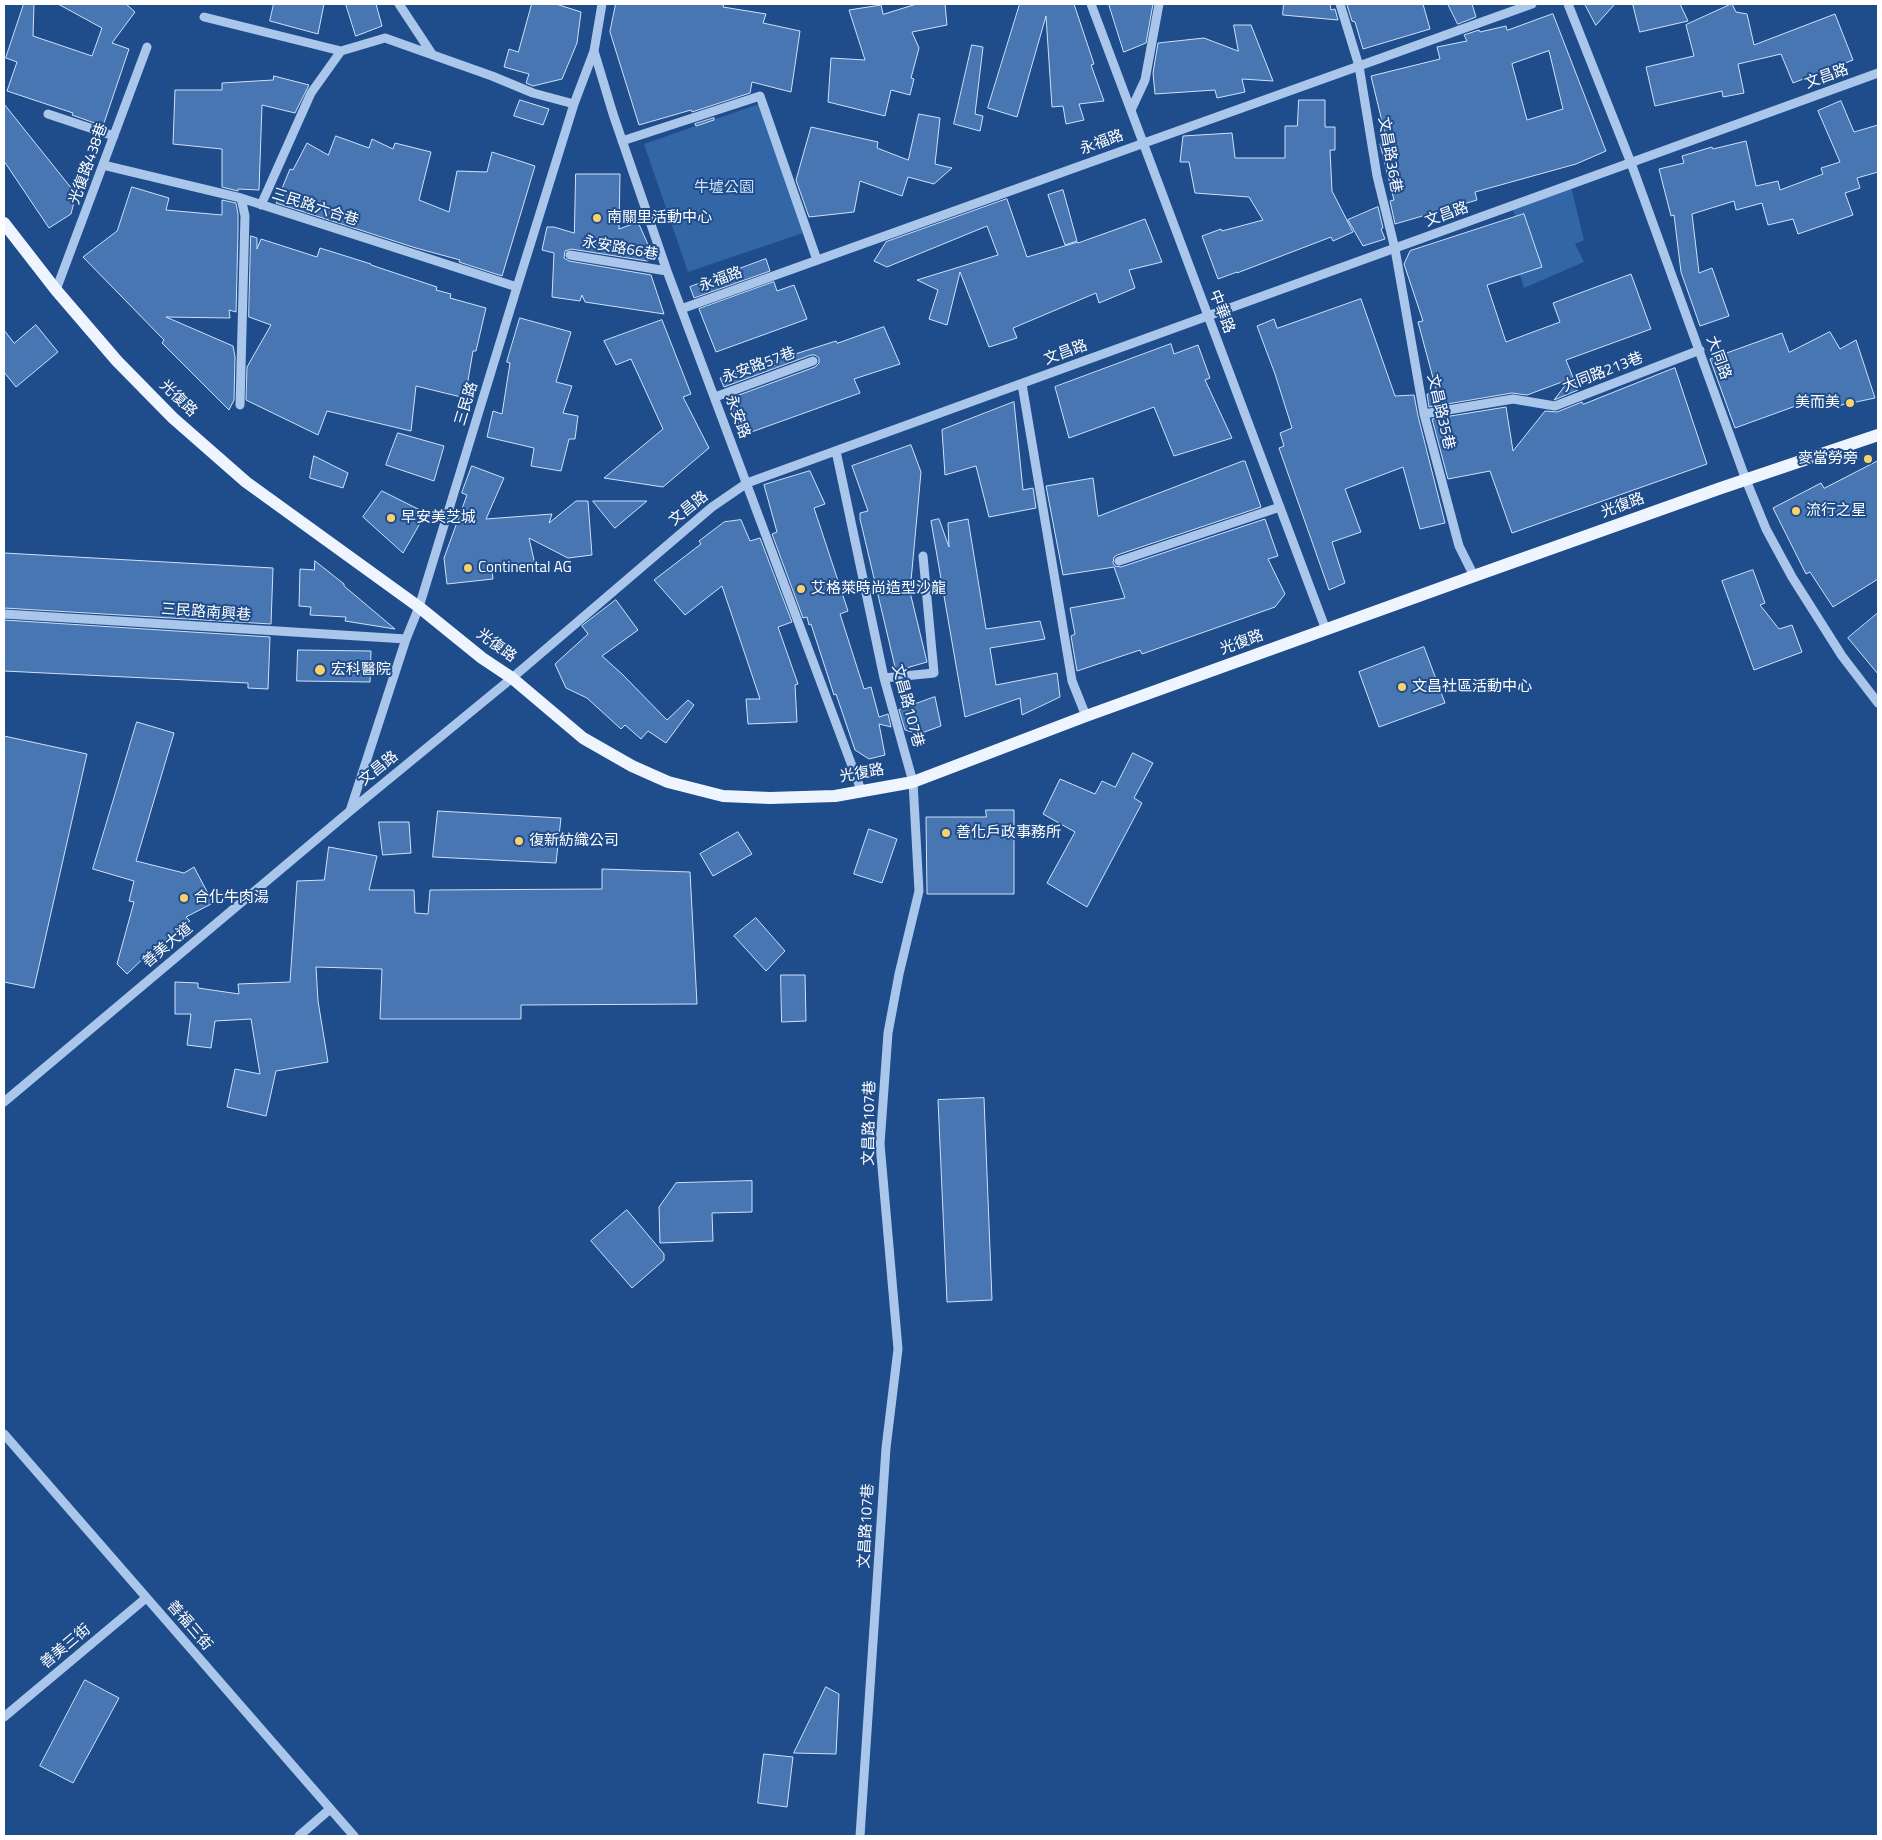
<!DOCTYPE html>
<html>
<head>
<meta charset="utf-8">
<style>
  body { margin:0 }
  #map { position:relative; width:1882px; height:1840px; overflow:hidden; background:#1f4c8a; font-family:"Titillium Web",sans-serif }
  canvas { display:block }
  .frame { position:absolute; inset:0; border:5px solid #fff; pointer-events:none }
</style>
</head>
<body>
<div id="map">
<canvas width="1882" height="1840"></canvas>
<div class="frame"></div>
</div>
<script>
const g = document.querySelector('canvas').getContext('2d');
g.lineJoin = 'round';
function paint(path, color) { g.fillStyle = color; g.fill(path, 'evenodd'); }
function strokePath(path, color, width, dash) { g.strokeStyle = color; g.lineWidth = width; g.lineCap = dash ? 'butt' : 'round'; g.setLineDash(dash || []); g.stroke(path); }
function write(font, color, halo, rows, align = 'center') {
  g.font = font + ' "Titillium Web","Noto Sans TC",sans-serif'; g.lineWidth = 4; g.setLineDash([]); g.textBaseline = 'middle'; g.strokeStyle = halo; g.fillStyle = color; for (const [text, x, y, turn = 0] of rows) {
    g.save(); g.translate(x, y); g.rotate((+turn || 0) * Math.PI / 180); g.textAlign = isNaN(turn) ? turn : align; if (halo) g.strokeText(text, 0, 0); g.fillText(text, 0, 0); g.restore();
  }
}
const green = new Path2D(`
  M759,104l44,129 -115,39 -44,-128z
  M1571,187l13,53 -9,4 9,18 -60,26 -6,-19 16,-8 -22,-53z`);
const building = new Path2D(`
  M24,4h10l-1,32 59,20 10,-28 -44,-24h68l9,8 -23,31 17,6 -26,77 -31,-11 1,-2 -66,-22 10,-29 -11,-4z
  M274,4h50l-6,30 -48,-13z
  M346,4h30l6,22 -26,10z
  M532,4h24l25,8 -4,31 -15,36 -29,7 -7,-3 3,-9 -25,-7 5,-18 9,3z
  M616,4h108l-1,3 43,7 -3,9 37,8 -9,61 -39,-10 -2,11 -58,19 -1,-2 -52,15 -29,-93z
  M917,4h28l2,21 -35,7 7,16 -8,30 3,1 -4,16 -19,-5 -6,26 -57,-14 3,-44 34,2 -16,-50 32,-5 2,9z
  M1020,4h54l20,60 -3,1 13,36 -25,3 5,16 -18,4 -3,-18 -11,1 -6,-91 -29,101 -29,-9z
  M1109,4h44l-7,39 -22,9z
  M1284,4h46l1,6 4,-1 3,11 -55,-5z
  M1352,4h71l7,25 -67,20 -8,-27 -3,-1 -5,-16z
  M1448,4h24l4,13 -18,7z
  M1585,4h30l-19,21z
  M1633,4h47l8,17 -48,11z
  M1732,4l4,8 11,2 7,31 81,-31 18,46 -60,23 -12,-29 -43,10 6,29 -21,4 -1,-6 -67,15 -9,-39 48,-11 -8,-31z
  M1553,14l53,137 -30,13 -101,28 2,8 -82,24 -5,-23 4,-1 -14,-56 7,-2 -16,-66 69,-17 -3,-12 30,-6 -3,-6 15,-5 1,2 26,-6 1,4zM1549,51l14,58 -36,11 -15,-56z
  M1234,25h17l22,56 -31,-2 3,13 -28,6 -2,-8 -60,4 -2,-21 5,-30 46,-5 34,13z
  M972,45l11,2 -8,67 8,2 -3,15 -26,-7z
  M274,76l35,9 -14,28 -33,-8 -3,85 -21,-1v2l-16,-4v-38l-49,-5 2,-54h47v-7l51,-3z
  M520,100l29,9 -6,16 -29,-9z
  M1299,100h26v27h10v23h-5l2,41 21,41 -20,9 -2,-4 -94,36v-1l-19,7 -16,-43 19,-7 1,2 41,-11 -14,-23 -54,-4 -6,-31h-9l3,-26 49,-3 3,25h50v-32h12z
  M1841,101l13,31 24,-7v47l-21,6 3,10 -15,5 8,22 -55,19 -5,-15 -25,6 -6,-22 -26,7 -2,-9 -42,13 7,59 13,-5 17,48 -29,10 -19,-54 -7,-57 -3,1 -12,-47 25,-6 -2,-7 30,-9 1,2 33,-8 10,45 22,-5 2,9 43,-16 -2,-6 19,-6 -22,-51z
  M4,104l72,90 -5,20 -22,14 -45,-67z
  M919,114l21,4 -5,46 17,4 -18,16 -26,-7 -6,19 -42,-15 -6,31 -45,5 -13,-37 15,-53 67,15 -1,6 31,12z
  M714,118v2l-18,6 -1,-2z
  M336,136l33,12 3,-9 21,10 2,-6 36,9 -12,48 30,12 8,-41 30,1 5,-20 43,14 -33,110 -43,-14 1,-2 -44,-12 -140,-45 14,-34 3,1 14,-27 21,12z
  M576,174h44l-1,55 19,-7 16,36 -7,3 -76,-12 -6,2 -1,7 5,3 82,14 13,39 -79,-12 -3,-7 -2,6 -28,-4 2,-44 -12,-3 5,-23h7l20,6z
  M132,187l37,11 -3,12 56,5v-15l14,3 2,11v18l-2,80 -7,-2 1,8 -64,-1 67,29 2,11 -1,43 -5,10 -67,-67 2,-3 -81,-83 34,-26z
  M1063,190l14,51 -12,4 -17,-50z
  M1007,199l20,58 51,-15v1l67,-24 17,43 -33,8 6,18 -36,15 -3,-10 -83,35 4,10 -28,9 -29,-75 -13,53 -18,-6 9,-29 -21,-10 81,-25 -11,-29 -100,41 -13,-6 12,-19z
  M1378,207l5,21 -2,1 4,10 -22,7 -15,-26z
  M1524,214l18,53 -55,18 19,57 54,-20 -7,-19 78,-29 20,55 -85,31 12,30 -24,10 16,-21 -43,16 -15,-2 -83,14 -2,-13 10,-1 -19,-71 5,-1 -19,-57 6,-13z
  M251,236l6,2v11l4,-10 56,18 3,-9 51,16v1l66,22 -1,3 15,4 -1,4 36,10 -10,43h-3l-8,47 -49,-12 -5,45 -84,-20 -9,24 -72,-35 1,-33 24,-42 -22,-8z
  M766,259l4,12 -76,27 -4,-11z
  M774,282l3,9 17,-6 13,34 -91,33 -17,-43z
  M1361,299l34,97 19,-1 4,21 27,107 -25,6 -17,-62 -58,22 16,43 -29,10 13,41 -16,7 -50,-142 5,-2 -4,-13 12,-5 -17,-54 -18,-48 17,-7 3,9z
  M520,318l51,14 -15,50 16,4 -9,27 15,3 -3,23h-6l-8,32 -30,-5 3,-18 -47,-11 6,-26 9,3 8,-51 -3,-1z
  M662,320l29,74 -8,3 26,51 -46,39 -59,-9 59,-49 -32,-70 -15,6 -12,-24z
  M36,325l22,27 -42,35 -12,-15v-42l10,13z
  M884,327l16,37 -46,15 6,14 -117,42 -15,-36 87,-32 4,-4v-5l-4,-3h-4l-87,32 -4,-9 116,-37 1,2z
  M1830,332l10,17 16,-9 19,58 -43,9 -6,-12 -91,33 -25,-69 72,-26 7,19z
  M1171,344l3,10 24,-9 12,33 -5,2 27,58 -58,18 -20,-49 -85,31 -14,-51z
  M1675,368l32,96 -195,69 -22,-62 -42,8 -16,-60 74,-12 7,44 32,-40 12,1 25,-10 1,2z
  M1014,402l9,88 10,-2 3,20 -47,9 -13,-51 -31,9 -3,-45z
  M398,433l46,13 -10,35 -48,-16z
  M911,445l10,27 -11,120 17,70 -31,9 -36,-152v-6l8,-2 -16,-45z
  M314,456l34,17 -5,15 -33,-10z
  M1243,461h2l16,46 -144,48 -3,2 -1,6 2,3 6,1 144,-48 13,37 -10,3 17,35 -10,13 -133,47 -2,-4 -63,21 -6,-35 4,-2 -5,-26 55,-10 -11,-31 -51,8 -17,-89 47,-8 5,38z
  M1878,461v118l-45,28 -23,-35 -4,2 -33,-66 48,-25 3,5z
  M472,466l32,12 -18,41 66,-5 -3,9 27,-22h12l4,54 -24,3 -39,-20 7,31 -44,2 1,8 -46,5 -3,-26 23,-63 -5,-2z
  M810,471l15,33 -11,4 34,103 -8,3 24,75 7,-2 8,30 9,-3 3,13 -12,-3 6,31 -16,4 -14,-9 -19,-56 -2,1 -23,-71 -2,1 -2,-8 -4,1 -31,-84 5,-2 -13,-47z
  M382,491l44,22 -23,40 -40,-36z
  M593,501h54l-32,27z
  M939,519l10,28 -1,-24 20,-4 18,110 54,-8 5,18 -55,9 6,37 61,-12 3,24 -38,18 -2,-17 -55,19 -34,-196z
  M741,520l9,21 10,-3 32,84 -14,5 20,57 -3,1 2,37 -49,2 -2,-25h14l-38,-113 -37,29 -31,-35 47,-36 -2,-3 25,-19z
  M4,553l269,15 -2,56 -267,-16z
  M315,561l29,23v2l51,43 -50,-8 1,-4 -36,-2 1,-8 -12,-1 1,-37 14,1z
  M1753,570l12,33 -5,2 19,24 13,-4 10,27 -48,18 -32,-89z
  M616,600l22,30 -36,26 20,18 45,46 21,-20 6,5 -28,38 -18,-12 -7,8 -16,-14 -4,4 -34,-31 -21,-10 -11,-24 33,-30 -6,-8z
  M1878,613v61l-30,-36z
  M4,620l266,17 -2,52 -20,-1v-5l-244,-12z
  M1424,647l21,56 -66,24 -20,-55z
  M298,650l73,1 -1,31 -73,-1z
  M935,697l6,29 -22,8 -14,-4 -6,-20z
  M137,722l37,11 -38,128 48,12 10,-6 19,36 -27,14 4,4 -37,28 -26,25 -10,-10 17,-62 -5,-1 5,-20 -41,-12z
  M4,736l83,18 -53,234 -30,-6z
  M1133,753l20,10 -19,35 8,5 -55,104 -40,-24 28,-51 -32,-18 17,-35 35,15 7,-13 13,6z
  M986,810h28v84h-87l-1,-77h60z
  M438,811l123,7 -5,45 -123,-6z
  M379,822h30l2,31 -28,2z
  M869,829l28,10 -15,44 -28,-9z
  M738,832l14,22 -39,22 -13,-22z
  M329,847l48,9 -8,34h45l1,23 13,1 2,-24 172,-1v-20l88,3 7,132 -176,1v14h-141l2,-50 -66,-2 2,34 10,61 -52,9 -10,45 -39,-9 8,-38 25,5 -9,-55 -36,2 -4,27 -24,-3 4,-31h-16v-32l23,1v5l41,6 -1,-10 52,-2 7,-101 27,-1z
  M756,918l29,33 -19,20 -32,-35z
  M781,975h24l1,46 -24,1z
  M984,1098l8,202 -45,2 -9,-202z
  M752,1181v31l-40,1 1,28 -53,2 -1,-36 17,-24z
  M627,1210l37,44v6l-32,28 -41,-47z
  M85,1680l34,18 -46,85 -33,-17z
  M826,1687l13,7 -3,60 -42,-1z
  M764,1754l29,3 -6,50 -29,-4z`);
const minor = new Path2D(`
  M399,4l33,50
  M1091,4l235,626
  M1340,4l19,62 18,110 18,73 29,165 35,132 15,30
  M1568,4l63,159 115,317 20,49 26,48 50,79 36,47
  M204,17l137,34
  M594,51l19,63 54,157 194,519
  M1131,110l14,-30 14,-76
  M48,114l66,22
  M622,141l138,-45 57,164
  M103,165l138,33 276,89
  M261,205l50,-112 30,-42 44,-13 107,38 41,17 41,11
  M570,255l97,16
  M56,290l91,-243
  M681,309l851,-305
  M1022,384l50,297 14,35
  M715,397l98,-36
  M240,405l5,-189 -4,-18
  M1424,414l89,-15 42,7 145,-56
  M836,451l48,227 29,104 6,109 -20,83 -11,59 -8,111 18,205 -12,99 -26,388
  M1119,561l161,-54
  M4,614l402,25
  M884,678l50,-5 -11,-117
  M350,811l56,-172 13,-32 98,-320 57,-183 20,-53 8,-47
  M4,1102l346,-291 162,-133 200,-171 35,-24 1131,-410
  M4,1434l350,402
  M4,1717l142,-119
  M299,1836l31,-27`);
const major = new Path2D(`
  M4,223l52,67 61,71 56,57 73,64 173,125 63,51 30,20 71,60 49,28 36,16 55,14 47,2 65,-2 78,-14 173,-66 388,-140 247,-88 157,-53`);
const markers = [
  [597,218,5,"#fad26a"],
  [1850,403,5,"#fad26a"],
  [1868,459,5,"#fad26a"],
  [1796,511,5,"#fad26a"],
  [391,518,5,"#fad26a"],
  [468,568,5,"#fad26a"],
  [801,589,5,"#fad26a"],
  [320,670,6,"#fad26a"],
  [1402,687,5,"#fad26a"],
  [946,833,5,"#fad26a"],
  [519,841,5,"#fad26a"],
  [184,898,5,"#fad26a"]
];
const streetNames = [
  ["文昌路",1827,77,-20],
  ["永福路",1102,143,-20],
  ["文昌路36巷",1389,155,80],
  ["光復路438巷",89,164,-70],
  ["三民路六合巷",315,208,18],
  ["文昌路",1447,215,-20],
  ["永安路66巷",620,249,10],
  ["永福路",721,280,-20],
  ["中華路",1221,312,69],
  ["文昌路",1066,353,-20],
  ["大同路",1718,358,70],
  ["永安路57巷",759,366,-20],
  ["大同路213巷",1603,373,-21],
  ["光復路",178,399,44],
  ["三民路",467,404,-73],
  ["文昌路35巷",1440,412,77],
  ["永安路",737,417,70],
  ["光復路",1623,506,-20],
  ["文昌路",689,509,-39],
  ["三民路南興巷",206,613,4],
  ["光復路",1242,643,-20],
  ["光復路",496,646,36],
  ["文昌路107巷",907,706,75],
  ["文昌路",379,769,-39],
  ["光復路",862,774,-10],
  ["善美大道",168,946,-40],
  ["文昌路107巷",870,1123,-89],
  ["文昌路107巷",867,1526,-87],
  ["善福三街",189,1626,49],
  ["善美三街",66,1647,-40]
];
const parkNames = [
  ["牛墟公園",724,188]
];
const poiNames = [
  ["南關里活動中心",607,218],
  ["美而美",1840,403,"right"],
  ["麥當勞旁",1858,459,"right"],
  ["流行之星",1806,511],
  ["早安美芝城",401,518],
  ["Continental AG",478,568],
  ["艾格萊時尚造型沙龍",811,589],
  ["宏科醫院",331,670],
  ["文昌社區活動中心",1412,687],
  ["善化戶政事務所",956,833],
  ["復新紡織公司",529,841],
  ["合化牛肉湯",194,898]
];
paint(green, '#3266a7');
paint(building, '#4776b2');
strokePath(building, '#cfe1f8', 1);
strokePath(minor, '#aac7eb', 9);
strokePath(major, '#eff5fe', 12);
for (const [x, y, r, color] of markers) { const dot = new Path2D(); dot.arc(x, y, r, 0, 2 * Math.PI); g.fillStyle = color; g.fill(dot); strokePath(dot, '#1f4c8a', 2); }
write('15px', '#fff', '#1f4c8a', streetNames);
write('15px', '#cfe1f8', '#1f4c8a', parkNames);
write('15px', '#fff', '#1f4c8a', poiNames, 'left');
</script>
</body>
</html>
